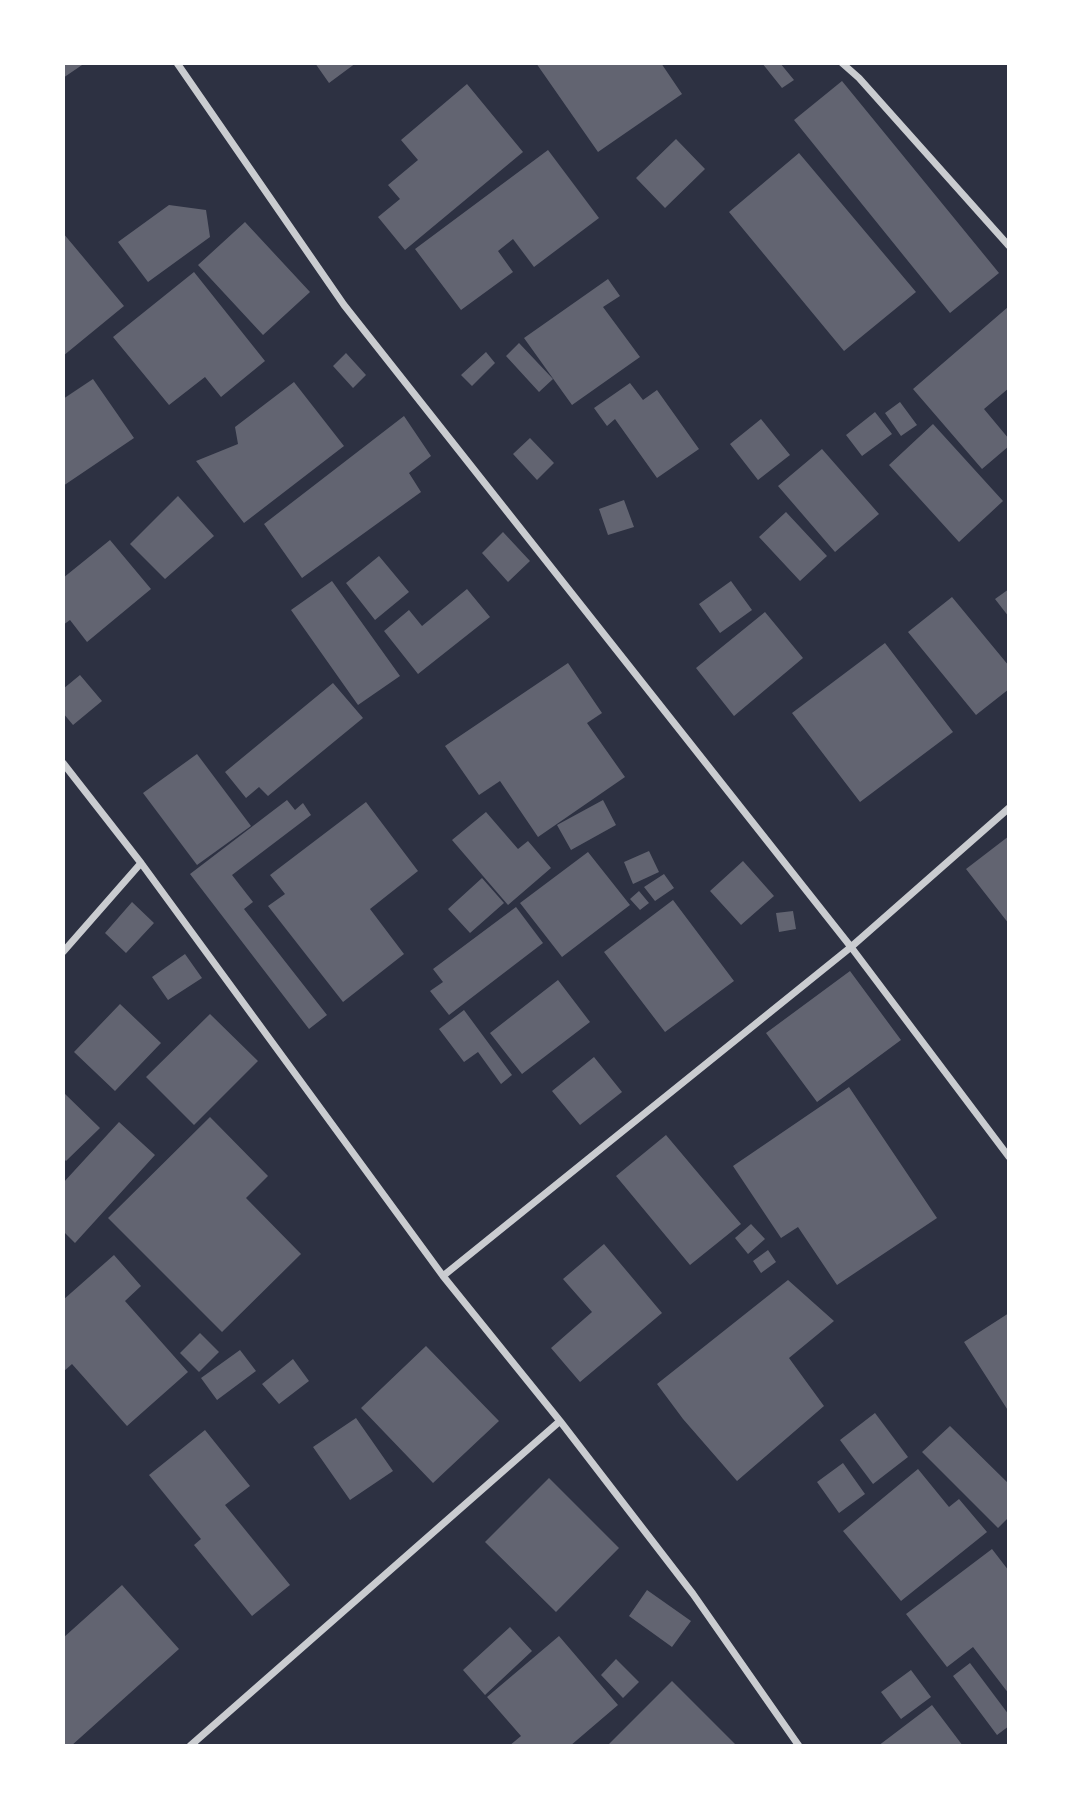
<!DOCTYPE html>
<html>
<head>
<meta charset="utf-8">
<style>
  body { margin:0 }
  #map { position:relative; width:1072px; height:1809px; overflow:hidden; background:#2d3142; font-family:"Roboto Condensed",sans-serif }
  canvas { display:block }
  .frame { position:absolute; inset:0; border:65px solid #fff; pointer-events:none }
</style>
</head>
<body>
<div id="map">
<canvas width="1072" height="1809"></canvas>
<div class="frame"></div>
</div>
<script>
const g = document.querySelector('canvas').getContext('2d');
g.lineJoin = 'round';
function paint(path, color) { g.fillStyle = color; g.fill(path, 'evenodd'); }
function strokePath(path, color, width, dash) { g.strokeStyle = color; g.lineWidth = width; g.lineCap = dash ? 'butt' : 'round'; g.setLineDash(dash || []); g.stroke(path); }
const building = new Path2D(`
  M63,63h22l-22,15z
  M315,63h41l-27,20z
  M536,63h125l21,31 -84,58z
  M762,63h18l14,17 -12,8z
  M842,81l157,192 -49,40 -156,-193z
  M467,84l56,68 -118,98 -27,-33 22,-18 -12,-14 30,-25 -17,-20z
  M676,139l29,30 -40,39 -29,-30z
  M548,150l51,68 -65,49 -21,-28 -15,12 15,21 -52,38 -46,-61z
  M799,153l117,139 -72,59 -115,-139z
  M169,205l37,5 4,27 -62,45 -30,-40z
  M245,222l65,70 -47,43 -65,-70z
  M63,233l61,73 -61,50z
  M194,272l71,89 -44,36 -16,-20 -36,28 -56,-68z
  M608,279l12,17 -17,11 37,50 -68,48 -48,-67z
  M1008,307l1,81 -25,21 25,30v7l-27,23 -69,-80z
  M519,343l34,36 -14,13 -33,-36z
  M486,352l9,11 -23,23 -11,-11z
  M346,353l20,22 -13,13 -20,-22z
  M93,379l41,59 -71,48v-87z
  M294,382l50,64 -100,77 -48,-62 42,-17 -3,-17z
  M630,383l13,17 14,-10 42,59 -42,29 -42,-59 -8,7 -13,-18z
  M900,402l17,23 -16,11 -16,-23z
  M875,412l17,22 -30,22 -16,-21z
  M404,416l27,40 -22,17 12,19 -119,86 -38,-54z
  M761,419l29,36 -32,25 -28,-36z
  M933,424l70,77 -44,41 -70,-77z
  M530,438l24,25 -17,17 -24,-26z
  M822,449l57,65 -44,38 -57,-66z
  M178,496l36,40 -49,43 -35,-35z
  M624,500l10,27 -26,8 -9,-26z
  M786,512l41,44 -27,25 -41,-44z
  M503,532l27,29 -22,21 -26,-29z
  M110,540l41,49 -64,53 -17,-22 -7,5v-47z
  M379,556l30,36 -34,28 -29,-37z
  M332,581l68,95 -42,29 -67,-95z
  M731,581l21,29 -32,23 -21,-29z
  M467,589l23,28 -72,57 -34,-43 25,-21 13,16z
  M1009,589v28l-14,-18z
  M952,597l57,69v23l-33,26 -68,-83z
  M765,612l38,46 -69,58 -38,-48z
  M885,643l68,89 -93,70 -68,-89z
  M568,663l34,50 -15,10 38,54 -87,60 -38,-56 -21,14 -34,-49z
  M80,675l22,26 -29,24 -10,-12v-24z
  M333,683l30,35 -95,78 -9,-9 -13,11 -21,-26z
  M197,754l54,72 -54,39 -54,-72z
  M287,800l8,10 8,-7 8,12 -79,60 21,27 -9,7 83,106 -18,14 -119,-155z
  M603,800l13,25 -45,25 -14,-25z
  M366,802l52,69 -48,38 34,45 -61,48 -75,-96 17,-12 -15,-19z
  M486,812l32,37 10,-8 23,27 -43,37 -56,-65z
  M1009,836v88l-43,-55z
  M649,851l10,21 -26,12 -9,-22z
  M588,852l42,53 -68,52 -42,-54z
  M743,861l31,35 -33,29 -31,-34z
  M664,874l10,14 -19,13 -11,-14z
  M482,878l22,25 -34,30 -22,-24z
  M639,891l10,12 -9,7 -10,-11z
  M673,900l61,81 -69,51 -61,-80z
  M132,902l22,21 -28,30 -21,-20z
  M516,907l27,36 -94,72 -19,-24 13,-9 -10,-13z
  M793,911l3,18 -17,3 -3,-19z
  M185,954l17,24 -34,22 -16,-23z
  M850,971l51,69 -84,62 -51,-69z
  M558,980l32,42 -68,52 -32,-41z
  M120,1004l41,39 -46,48 -41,-39z
  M464,1010l48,65 -11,9 -23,-32 -14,10 -25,-33z
  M210,1014l48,47 -64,64 -48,-48z
  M594,1057l28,35 -42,33 -28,-34z
  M849,1087l88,131 -100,67 -39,-58 -17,11 -48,-72z
  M63,1092l37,36 -34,33 -3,-3z
  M210,1117l58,59 -22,22 55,56 -79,78 -114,-114z
  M119,1122l36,33 -80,88 -12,-12v-48z
  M666,1135l75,89 -51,41 -74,-89z
  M751,1224l14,15 -17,15 -13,-16z
  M604,1244l58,69 -82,69 -29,-34 41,-36 -29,-33z
  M768,1250l8,12 -15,11 -8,-12z
  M114,1255l27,31 -16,15 63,71 -61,54 -55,-62 -9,8v-72z
  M788,1280l46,41 -45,37 35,48 -87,75 -54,-62 -26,-35z
  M1009,1313v99l-45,-70z
  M200,1333l19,19 -20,20 -19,-19z
  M426,1346l73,75 -66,62 -72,-75z
  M240,1350l16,21 -39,29 -16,-22z
  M293,1359l16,22 -30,23 -17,-20z
  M875,1413l33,44 -35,27 -33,-44z
  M356,1418l37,53 -43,29 -37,-53z
  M950,1426l59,58v33l-11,11 -76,-76z
  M205,1430l45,56 -25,19 65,80 -38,31 -58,-71 7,-6 -52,-64z
  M843,1463l22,31 -26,19 -22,-31z
  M918,1469l31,38 10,-8 28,33 -86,69 -58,-70z
  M549,1478l70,70 -63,64 -71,-70z
  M992,1549l17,22v123l-36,-47 -26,20 -41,-53z
  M122,1585l57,64 -108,97h-8v-108z
  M647,1590l44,31 -19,26 -43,-31z
  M510,1627l22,24 -47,44 -22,-25z
  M559,1636l59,69 -48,41h-61l12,-10 -34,-39z
  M616,1659l23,23 -16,16 -22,-23z
  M970,1663l39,52v11l-12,9 -44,-59z
  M911,1670l20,27 -30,22 -20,-27z
  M672,1681l65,65h-130z
  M932,1705l31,41h-85z`);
const minor = new Path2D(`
  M177,63l167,242 507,642 158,210
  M842,63l17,15 150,168
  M63,763l78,100 302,413 117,145 133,173 106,152
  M63,952l78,-89
  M443,1276l408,-329 158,-139
  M190,1746l370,-325`);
paint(building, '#626471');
strokePath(minor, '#caccd0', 7);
</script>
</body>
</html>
